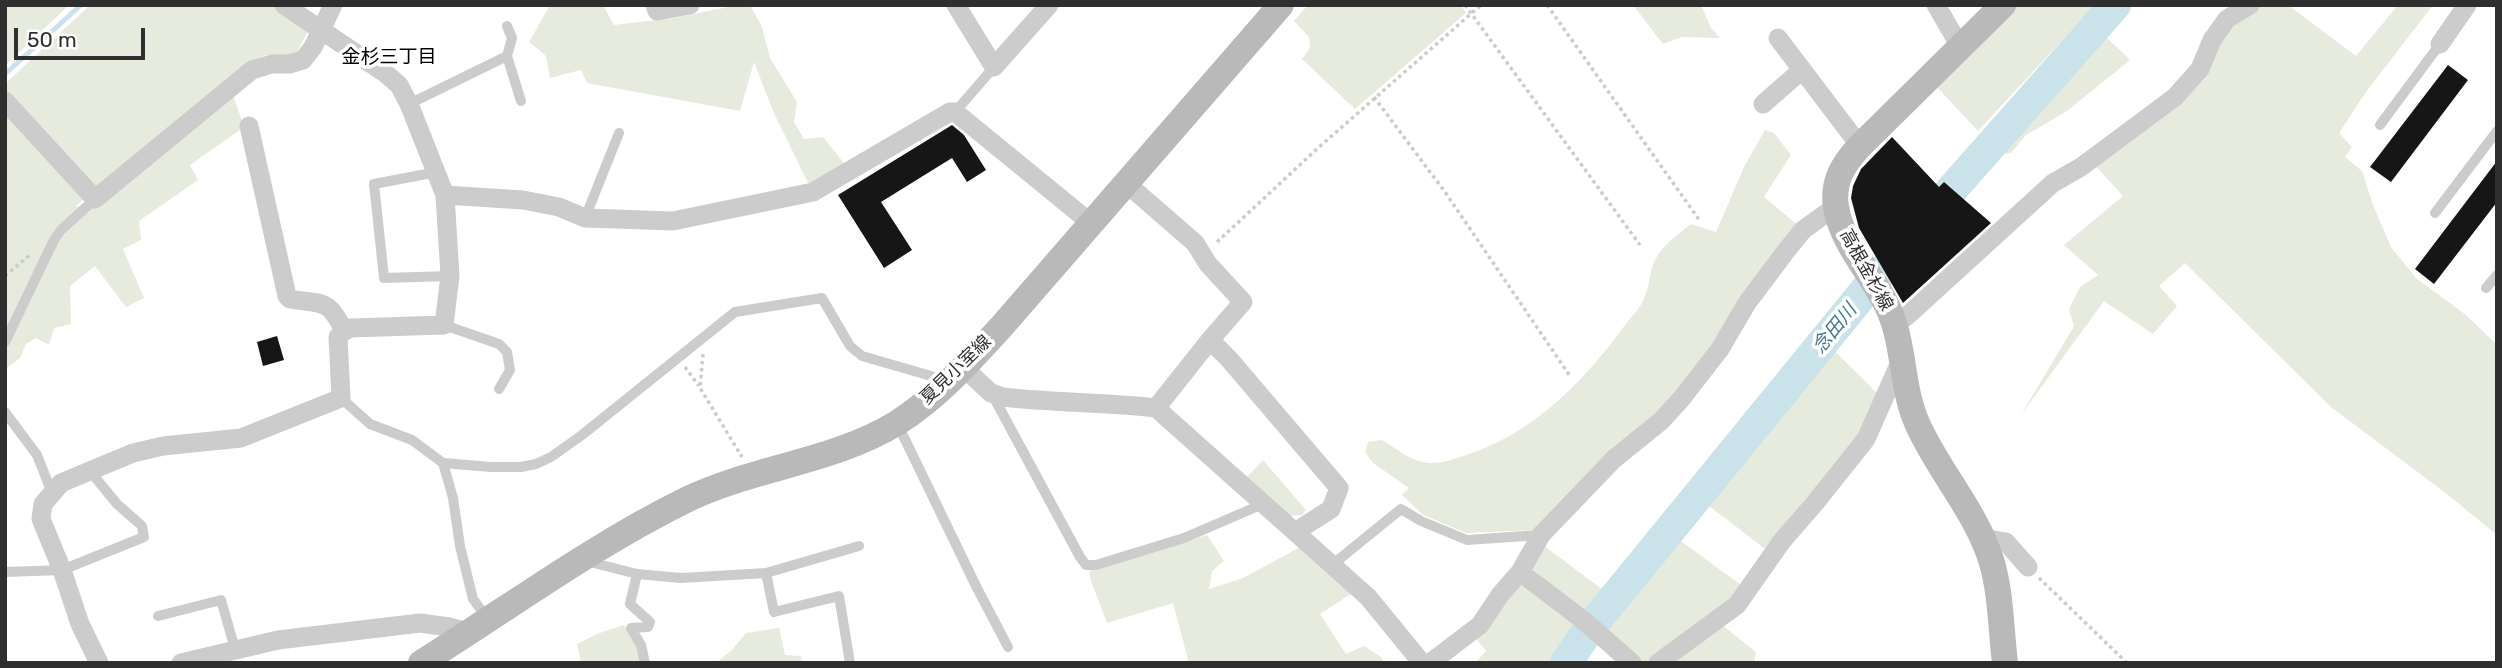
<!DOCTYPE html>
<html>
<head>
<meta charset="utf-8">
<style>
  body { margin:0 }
  #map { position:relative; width:2502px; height:668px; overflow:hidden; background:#fff; font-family:Rubik,sans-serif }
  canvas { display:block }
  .frame { position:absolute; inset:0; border:7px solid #2f2f2f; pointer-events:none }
  .scale { position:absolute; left:14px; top:28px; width:131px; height:32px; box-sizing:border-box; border:4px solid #2f2f2f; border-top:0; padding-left:9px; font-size:21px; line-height:24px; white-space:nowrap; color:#2f2f2f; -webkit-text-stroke:5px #fff; paint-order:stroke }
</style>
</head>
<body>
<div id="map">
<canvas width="2502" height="668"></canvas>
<div class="frame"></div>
<div class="scale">50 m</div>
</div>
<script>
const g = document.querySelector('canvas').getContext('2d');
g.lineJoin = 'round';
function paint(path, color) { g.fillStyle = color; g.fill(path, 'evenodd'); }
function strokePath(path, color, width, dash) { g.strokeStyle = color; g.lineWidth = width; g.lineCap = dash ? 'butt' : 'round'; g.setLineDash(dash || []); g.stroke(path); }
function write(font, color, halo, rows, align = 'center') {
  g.font = font + ' Rubik,"Noto Sans JP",sans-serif'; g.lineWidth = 7; g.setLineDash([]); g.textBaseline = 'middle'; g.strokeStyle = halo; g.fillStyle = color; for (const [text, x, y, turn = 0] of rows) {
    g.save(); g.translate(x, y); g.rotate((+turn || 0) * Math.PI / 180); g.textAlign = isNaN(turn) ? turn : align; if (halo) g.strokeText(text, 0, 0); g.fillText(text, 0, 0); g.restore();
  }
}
const green = new Path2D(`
  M5,5h64l-64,61z
  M90,5h185l34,25 -14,25 -13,2 -16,-2 -21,10 -151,125 -89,-97v-9z
  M550,5h53l11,20 60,-7 64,-13h12l12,22 8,31 27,44 -3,20 10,17 19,-2 21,26 -2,6 -32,18 -37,-76 -19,-49 -14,49 -153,-28 -6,-13 -31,8 -4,-22 -17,-14z
  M1308,5h153l5,8 -111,96 -53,-50 8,-11 -1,-11 -15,-16z
  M1633,5h68l10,23 9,10 -38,-1 -19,7z
  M2018,5h77l-117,126 -43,-46z
  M2261,5h27l68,51 42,-51h35l-67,87 -27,41 13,14 -7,10 17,14 11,34 18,42 25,31 50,37 31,30v190l-50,-41 -116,-87 -146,-144 -26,23 18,20 -24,28 -49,-33 -83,114 53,-89 -5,-17 11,-22 18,-12 -34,-30 59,-49 -31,-34 34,-24 107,-115 20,-10z
  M2095,26l35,34 -63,51 -41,24 -15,18 -27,5 -17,20 1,15 -20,-16z
  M231,89l13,38 -54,38 8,15 -59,41 2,19 -18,9 21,49 -18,9 -31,-41 -25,20 1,38 -17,4 -5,17 -13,-7 -10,6 -6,14 -15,11v-257l81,85 -10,9 9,5z
  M1765,130l9,3 17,22 -27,42 35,29 -121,169 -141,135 -71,3 -43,-18 -21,-20 7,-7 -36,-25 -8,-11 3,-10 14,-2c14,8 31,23 48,23 14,0 28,-5 42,-10 62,-22 108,-68 147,-120 7,-10 17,-20 23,-30 7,-12 7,-28 12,-41 8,-17 23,-27 37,-38l25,8 28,-65z
  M1818,335l59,58 -14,39 -98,117 -70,-54z
  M1263,460l43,50 -4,5 -14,1 -44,-36z
  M1667,531l74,54 -11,18 -81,60h-5l-44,-35z
  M1207,535l17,26 -12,10 -3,18 34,-11 59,-32 52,46 -34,22 26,40 18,-8 17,11 4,6h-196l-16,-60 -66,20 -16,-42 -2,-10z
  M1543,545l64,48 -18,24 -60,-51z
  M1519,585l17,4 47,37 -25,37h-83l11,-12 -10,-13z
  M624,625l11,17 6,21h-60l-4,-19 20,-10z
  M1722,625l34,27 -2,11h-90z
  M779,628l6,27 16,1 1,7h-86l16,-13 14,-17z`);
const stream = new Path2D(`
  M5,74l76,-69`);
const river = new Path2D(`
  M1566,663l23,-34 285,-349 48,-50 24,-34 169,-191`);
const building = new Path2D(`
  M2448,65l20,15 -77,102 -21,-15z
  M952,125l12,10 22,35 -19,12 -15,-24 -71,44 31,48 -28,18 -46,-73z
  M1892,137l47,50 5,-5 47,41 -88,80 -44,-75 -8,-30 2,-12 8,-17z
  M2497,161v41l-63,82 -19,-15z
  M277,336l7,24 -21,6 -6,-24z`);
const path = new Path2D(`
  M1465,5l175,240
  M1547,5l153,216
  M1374,97l71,95 125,184
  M1217,242l101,-94 163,-143
  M5,276l26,-22
  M703,354l-3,34 42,69
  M685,367l14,19
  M2039,578l88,85`);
const lane = new Path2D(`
  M507,26l5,12 -5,18 14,45
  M409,104l98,-48
  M955,112l39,-45
  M2380,125l60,-81
  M437,172l-63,12 10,94 66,-2
  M2435,213l62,-82
  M585,218l34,-85
  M2486,288l11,-13
  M444,325l55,19 8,8 3,18 -11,19
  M5,342l49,-102 7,-10 34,-31
  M993,396l87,161 6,8h10l88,-27 79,-34
  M341,398l29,26 42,16 31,23 10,35 7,48 13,53 15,20
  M5,412l32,43 15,38
  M898,425l79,163 31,59
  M443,463l48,4h30l15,-3 15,-7 31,-22 153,-123 87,-14 28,48 12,10 83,24
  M586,561l51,13 44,4 85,-5 93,-27
  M1332,565l69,-56 20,12 46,19 73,-5
  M5,572l57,-2 82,-33 -2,-11 -25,-22 -27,-33
  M766,573l8,39 65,-16 11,67
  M637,574l-7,30 20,18 -2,5 -17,1 10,17 4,18
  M158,616l63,-16 14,49`);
const street = new Path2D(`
  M655,5l2,6 33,-6
  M956,5l38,62 55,-62
  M1936,5l25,43
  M1778,38l82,108
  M2440,44l27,-39
  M5,101l90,98 157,-129 20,-6h17l14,-4 10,-13 20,-42
  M1763,104l39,-34
  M249,126l38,170 3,3c34,6 38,-1 54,32
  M1127,184l68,59 13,21 35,38 -33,38 -54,68
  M445,195l78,5 36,7 26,11 88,3 140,-29 137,-80h5l137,112
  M1895,324l12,-8 146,-133 28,-16 94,-70 25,-28 12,-29 15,-21 23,-14
  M1210,340l19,19 110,129 -8,21 -36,23
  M964,368l27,25 12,4c51,6 102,5 153,11l212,189 54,66
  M1982,538l24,4 22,25
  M1520,572l63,48 49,43
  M99,663l-19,-39 -18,-54 -21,-51 2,-15 18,-21 72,-30 30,-7 78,-8 100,-40 -3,-61 6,-6 7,-3 93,-3 6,-49 -5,-81 -36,-91 -10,-19 -14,-12 -101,-68
  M181,663l97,-23 142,-17 29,4 19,5
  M1430,663l50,-38 20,-30 20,-23 21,-37 73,-76 47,-38 21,-23 38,-49 27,-46 39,-52 17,-21 33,-24
  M1658,663l79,-58 45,-64 33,-38 51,-64 35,-79`);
const secondary = new Path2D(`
  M2003,5l-143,141c-17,18 -28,36 -24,61 6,38 38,69 53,103 16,36 12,77 28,113 21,48 60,89 75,140 9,31 9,67 13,100
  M421,663c88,-55 173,-118 267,-164 67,-32 145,-37 209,-76 41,-26 73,-62 105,-97l279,-321`);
const streetNames = [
  ["高根金杉線",1866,270,61],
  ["夏見小室線",956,370,-44]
];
const neighbourhoodNames = [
  ["金杉三丁目",389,58]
];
const waterNames = [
  ["念田川",1835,329,-51]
];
paint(green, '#e6ebdd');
strokePath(stream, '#cae2ea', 5);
strokePath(river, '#cae2ea', 32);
paint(building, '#161616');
strokePath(path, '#ccc', 3.5, [3.5, 3.5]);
strokePath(lane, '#ccc', 10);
strokePath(street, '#ccc', 19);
strokePath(secondary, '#b9b9b9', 26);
write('18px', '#2f2f2f', '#fff', streetNames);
write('19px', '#000', '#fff', neighbourhoodNames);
write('italic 19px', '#41798c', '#fff', waterNames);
</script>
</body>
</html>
